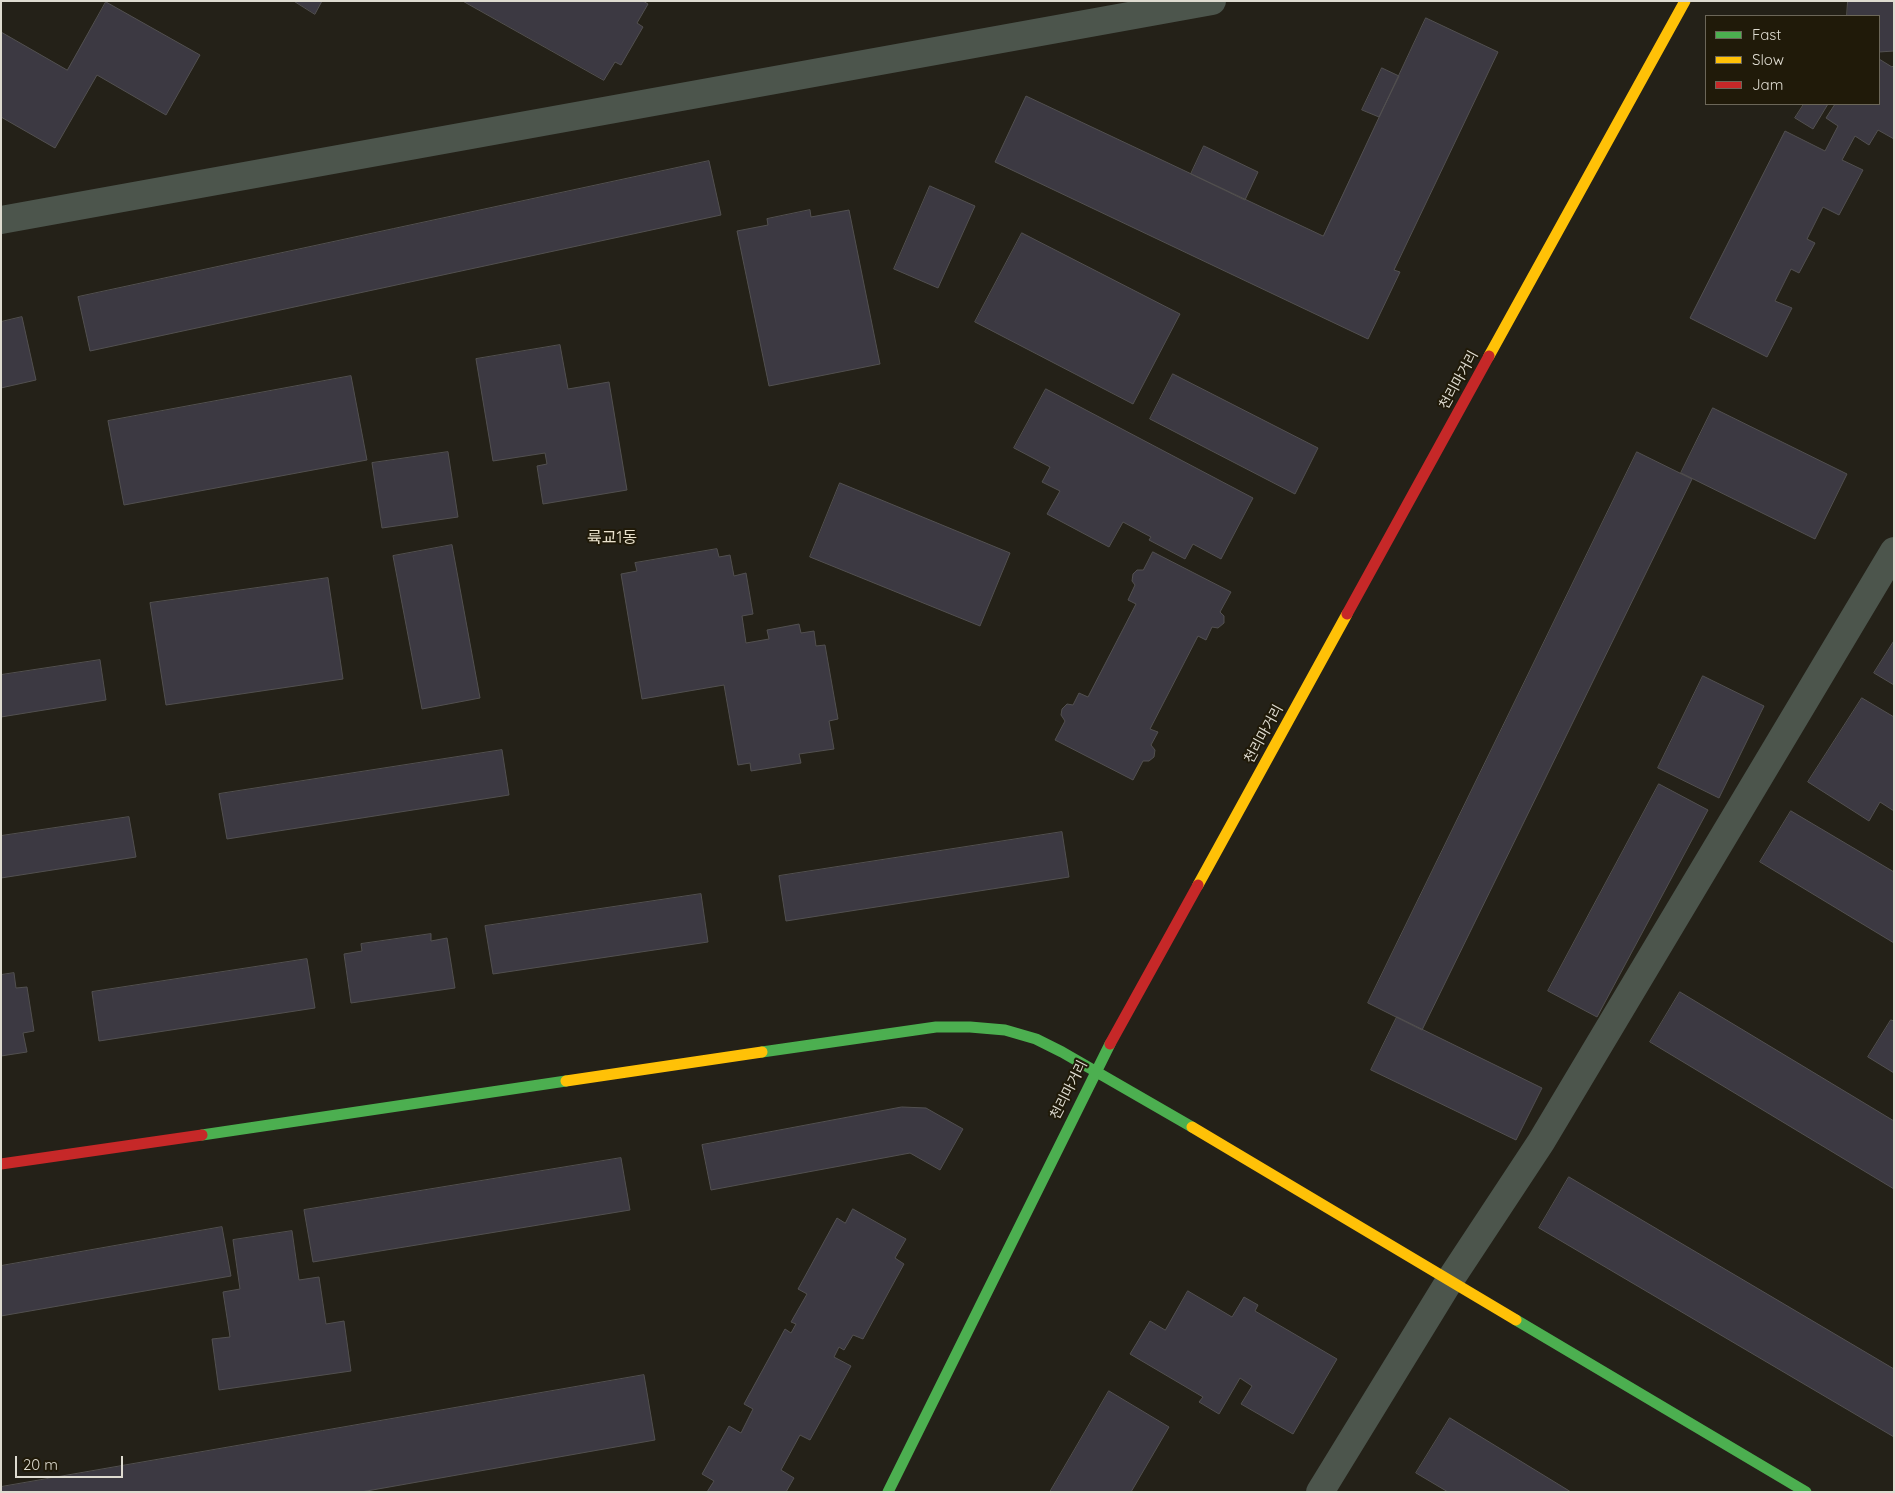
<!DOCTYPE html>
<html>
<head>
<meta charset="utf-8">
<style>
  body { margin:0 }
  #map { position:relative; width:1895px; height:1493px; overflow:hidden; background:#242118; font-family:Quicksand,sans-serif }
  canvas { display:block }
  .frame { position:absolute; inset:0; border:2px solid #dedbd0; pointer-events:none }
  .legend { position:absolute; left:1705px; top:15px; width:175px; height:90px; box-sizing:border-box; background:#201a09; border:1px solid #6c6759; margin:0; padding:6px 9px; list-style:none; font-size:15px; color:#dedbd0 }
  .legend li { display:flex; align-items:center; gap:10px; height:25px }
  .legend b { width:25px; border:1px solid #6c6759 }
  .scale { position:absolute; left:15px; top:1456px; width:108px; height:22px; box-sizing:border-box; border:2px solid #dedbd0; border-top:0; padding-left:6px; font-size:15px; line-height:18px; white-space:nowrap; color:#dedbd0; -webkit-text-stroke:4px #201a09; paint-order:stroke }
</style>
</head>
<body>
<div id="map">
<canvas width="1895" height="1493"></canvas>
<div class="frame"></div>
<ul class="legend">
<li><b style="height:6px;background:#4caf50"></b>Fast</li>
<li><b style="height:6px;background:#ffc107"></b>Slow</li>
<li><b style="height:6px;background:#c62828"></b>Jam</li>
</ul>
<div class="scale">20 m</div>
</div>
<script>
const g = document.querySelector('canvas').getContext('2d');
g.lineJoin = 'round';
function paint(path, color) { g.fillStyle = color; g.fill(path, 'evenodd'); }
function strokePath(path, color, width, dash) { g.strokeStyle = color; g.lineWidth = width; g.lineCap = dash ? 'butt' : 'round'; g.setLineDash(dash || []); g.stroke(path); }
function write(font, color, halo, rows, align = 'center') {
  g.font = font + ' Quicksand,"Noto Sans KR",sans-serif'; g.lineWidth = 4; g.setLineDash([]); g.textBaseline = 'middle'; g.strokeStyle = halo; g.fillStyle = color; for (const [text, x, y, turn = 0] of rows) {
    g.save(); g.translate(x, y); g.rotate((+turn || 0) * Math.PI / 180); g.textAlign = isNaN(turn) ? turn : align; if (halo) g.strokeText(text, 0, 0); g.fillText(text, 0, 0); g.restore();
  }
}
const building = new Path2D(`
  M294,1h28l-7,13z
  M463,1h180l5,3 -11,19 6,4 -22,38 -6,-3 -11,18z
  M1848,1h46v50l-15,1v-36h-32z
  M106,2l94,53 -34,60 -69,-40 -42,73 -54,-31v-85l66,38z
  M1426,18l72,34 -104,218 6,2 -32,67 -373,-177 31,-66 297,140z
  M1879,59l13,8 2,-2v74l-16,-9 -9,15 -14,-9 -13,24 21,10 -24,45 -16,-8 -16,32 8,4 -16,30 -8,-4 -16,32 17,7 -25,49 -77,-39 95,-187 40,20 13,-25 -12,-8 9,-14h44z
  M1382,68l17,8 -20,41 -17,-7z
  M1804,104h24l-15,25 -18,-11z
  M1204,146l54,26 -13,28 -54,-26z
  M709,161l12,54 -631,136 -12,-54z
  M930,186l45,20 -37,82 -44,-19z
  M810,210l1,7 38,-7 31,154 -111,22 -32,-155 31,-6 -1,-6z
  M1022,233l158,81 -47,90 -158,-82z
  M22,317l14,63 -35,8v-66z
  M560,345l8,44 41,-7 18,108 -84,14 -6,-38 10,-2 -2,-11 -52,8 -17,-102z
  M1173,374l145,74 -23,46 -145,-75z
  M351,376l16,84 -243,45 -16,-84z
  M1046,389l207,109 -32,61 -28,-15 -8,15 -36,-19 2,-3 -28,-15 -14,25 -62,-33 13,-23 -18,-9 8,-15 -36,-19z
  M1713,408l134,66 -32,65 -134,-66z
  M448,452l10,65 -76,11 -10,-65z
  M1637,452l55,27 -270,551 -54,-27z
  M840,483l170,70 -30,73 -170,-69z
  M452,545l28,153 -58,11 -29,-153z
  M717,549l2,8 11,-2 4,21 12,-3 7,41 -11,2 4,27 23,-4 -2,-9 32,-6 2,9 13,-2 2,15 9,-1 13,74 -9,2 5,28 -35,5 2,9 -50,8 -1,-8 -12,2 -14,-80 -82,14 -21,-125 16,-3 -2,-8z
  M1153,552l78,40 -11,20 4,4v7l-6,5 -6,-1 -6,13 -8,-4 -48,93 8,3 -7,13 4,5 -1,7 -5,4h-6l-10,19 -78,-40 10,-19 -4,-6 1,-6 5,-5 6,1 6,-12 9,4 48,-93 -8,-4 7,-15 -3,-4 1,-7 4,-4h6z
  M328,578l15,101 -177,26 -16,-102z
  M1894,641v44l-20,-12z
  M100,660l6,40 -105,17v-42z
  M1703,676l61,30 -45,92 -61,-30z
  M1862,698l32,19v94l-14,-9 -11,19 -61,-39z
  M502,750l7,45 -282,44 -8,-45z
  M1659,784l49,26 -111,207 -49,-26z
  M1791,811l103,61v71l-134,-81z
  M129,817l7,40 -135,21v-42z
  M1062,832l7,45 -283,44 -7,-45z
  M701,894l7,48 -215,32 -8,-48z
  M431,934v7l16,-3 8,50 -104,15 -7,-49 18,-3 -1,-7z
  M307,959l8,49 -216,33 -7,-49z
  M14,973l2,15 11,-1 7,44 -11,2 4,19 -26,4v-81z
  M1680,992l214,129v68l-244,-147z
  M1397,1017l145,71 -26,52 -145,-70z
  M1891,1020l3,1v52l-26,-16z
  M902,1107l24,1 37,21 -23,41 -30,-17 -199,37 -9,-45z
  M621,1158l9,52 -317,52 -9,-52z
  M1569,1177l325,192v68l-355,-209z
  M853,1209l53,30 -11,19 9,6 -41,75 -10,-4 -9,15 -5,-3 -5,10 17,9 -41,74 -10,-5 -19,35 13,8 -8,14h-79l7,-11 -12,-7 27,-48 12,7 12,-24 -9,-5 41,-75 6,4 5,-9 -5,-2 16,-28 -9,-5 39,-71 8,5z
  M222,1227l9,49 -230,40v-50z
  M292,1231l7,49 20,-3 7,47 18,-3 7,50 -132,19 -7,-51 18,-2 -7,-45 17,-3 -7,-49z
  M1188,1291l44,26 12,-20 14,8 -3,6 82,48 -44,75 -52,-30 11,-18 -12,-8 -21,36 -20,-12 4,-5 -73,-43 20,-33 15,9z
  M644,1375l11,65 -294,52h-360v-5z
  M1109,1391l60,36 -38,65h-81z
  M1450,1418l121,74h-123l-32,-19z`);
const street = new Path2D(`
  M1,220l1211,-219
  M1320,1492l130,-212 91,-138 353,-591`);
const fast = new Path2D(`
  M762,1052l174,-25h34l35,3 31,9 26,13 130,75
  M202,1135l364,-54
  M1516,1320l290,172
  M888,1492l222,-448`);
const slow = new Path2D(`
  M1489,356l196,-355
  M1198,885l149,-271
  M566,1081l196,-29
  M1192,1127l324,193`);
const jam = new Path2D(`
  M1347,614l142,-258
  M1110,1044l88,-159
  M1,1164l201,-29`);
const streetNames = [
  ["천리마거리",1459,380,-61],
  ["천리마거리",1264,734,-61],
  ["천리마거리",1069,1090,-63]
];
const quarterNames = [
  ["륙교1동",612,538]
];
paint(building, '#3c3942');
strokePath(building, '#525050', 1);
strokePath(street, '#4c554c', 28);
strokePath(fast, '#4caf50', 11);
strokePath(slow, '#ffc107', 11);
strokePath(jam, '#c62828', 11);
write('14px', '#dedbd0', '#201a09', streetNames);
write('16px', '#eae2cd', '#201a09', quarterNames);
</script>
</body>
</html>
